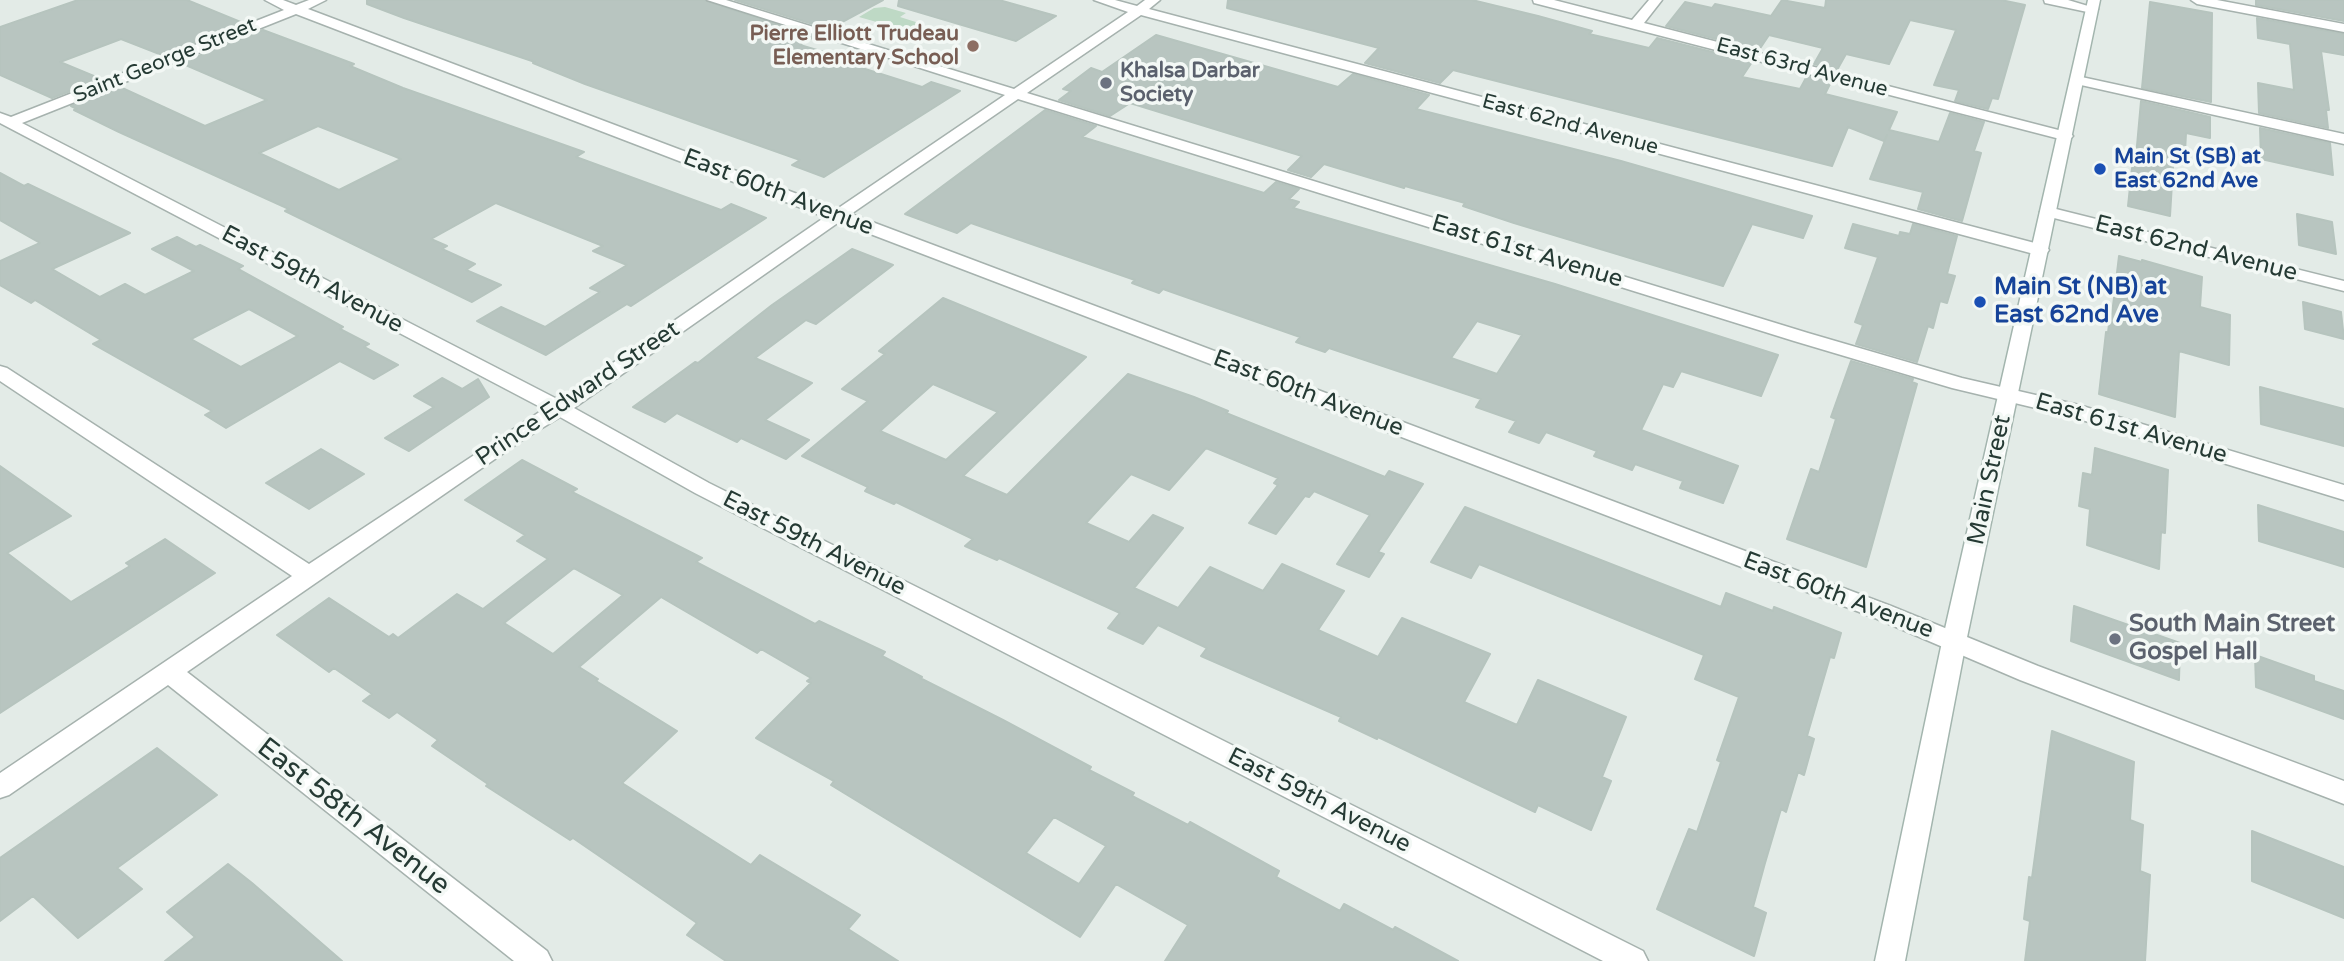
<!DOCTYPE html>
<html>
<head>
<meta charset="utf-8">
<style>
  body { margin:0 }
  canvas { display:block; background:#e3ebe7 }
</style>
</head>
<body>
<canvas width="2344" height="961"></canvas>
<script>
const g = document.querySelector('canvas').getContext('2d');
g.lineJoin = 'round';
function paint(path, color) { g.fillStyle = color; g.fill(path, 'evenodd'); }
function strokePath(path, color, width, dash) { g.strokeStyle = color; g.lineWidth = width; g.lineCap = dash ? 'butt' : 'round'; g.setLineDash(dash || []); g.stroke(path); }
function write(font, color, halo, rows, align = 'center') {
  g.font = font + ' "Varela Round",sans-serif'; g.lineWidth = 7; g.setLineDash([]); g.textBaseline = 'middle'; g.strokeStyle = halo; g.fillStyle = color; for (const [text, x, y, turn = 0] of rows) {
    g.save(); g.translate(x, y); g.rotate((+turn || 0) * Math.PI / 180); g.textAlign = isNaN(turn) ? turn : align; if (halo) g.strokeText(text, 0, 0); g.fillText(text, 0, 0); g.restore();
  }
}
const green = new Path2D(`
  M885,7l21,6 -6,4 22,7 -20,11 -21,-6 -1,-6 -21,-6 15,-9z`);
const building = new Path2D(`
  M78,0h109l56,23 -81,32 -41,-16 -61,23 41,17 -49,19 -52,-23v-48z
  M367,0h337l110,37 -14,8 68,20 -6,3 60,19 9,-5 29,9 -136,86 -32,-12 8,-5 -215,-76 -52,-21 2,-1 -131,-44 -37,-14z
  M735,0h148l-54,29z
  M899,0h100l57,16 -40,25 -118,-35z
  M1228,0h244l66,16 54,15 -3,3 60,14 8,-10 95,24 -10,15 58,12 7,-13 24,6 -6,12 72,18 -8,18 50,12 11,-29 34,9 -10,29 7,2 -19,68 -44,-12 5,-17 -53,-13 17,-44 -3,6 -36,-14 -16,39 -379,-96 -13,13 -75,-20 14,-15 -152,-40z
  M1782,0l43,8 1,-8h175l24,5 -27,94 -6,-1 -4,11 -33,-8 4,-11 -25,-5 22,-55 -46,-10 -21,44 -43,-10 -9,16 -23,-6 9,-16 -54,-13 -10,15 -93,-24 19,-24 27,6 3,-4 56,12z
  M2256,0h88v21l-88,-16z
  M2150,2l62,11 -1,89 -69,-14z
  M2257,18l87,16v21l-23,-4 8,59h-3l2,18 -69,-15 -1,-30 36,7 -4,-46 -32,-6z
  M263,30l91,34 -4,2 53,22 181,64 -8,5 145,53 10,-6 35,14 -135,88 -4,-2 -81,51 -69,-34 24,-14 44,20 55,-35 -10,-4 37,-23 -34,-14 10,-5 -107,-43 -65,36 16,7 -5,3 33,15 -9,6 35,15 -29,17 -187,-91 4,-2 -170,-77 -45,-22 3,-1 -6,-3 49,-19 85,39 62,-26 -86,-37zM318,126l76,30 7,3 -62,31 -80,-37z
  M1156,35l182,52 15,-13 76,21 -13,14 205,52 191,55 -9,22 -51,-14 -29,62 -209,-63 -51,-17 2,-3 -60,-17 -1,2 -80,-24 -13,13 -23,-7 14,-14 -172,-53 -20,13 -51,-16 12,-9 -8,-2 28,-21 11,4z
  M2141,101l69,16v21l-24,-5 -1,19 -11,-2 -4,66 -42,-10 4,-38h3z
  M1045,110l51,16 -14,11 182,56 12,-11 23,7 -10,10 10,3 -6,6 262,76 223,71 -17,41 -80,-25 -8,16 -10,-3 -22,46 97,36 -15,37 -43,-15 3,-7 -48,-17 -3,6 -38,-14 3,-5 -51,-19 -7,11 -30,-11 7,-11 -40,-14 5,-8 -152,-51 -4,4 -29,-10 4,-5 -137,-48 -4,4 -27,-10 3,-3 -164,-57 -14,10 -52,-19zM1477,321l45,14 -25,39 -46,-16z
  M2260,128l70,15 3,32 -72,-16z
  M0,173l24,13 4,-2 102,49 -78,36 48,28 25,-13 20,11 49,-24 -42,-22 25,-12 19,10 4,-2 43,21 -5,3 105,58 -3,2 29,15 -5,3 34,18 -24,14 -34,-18 -114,67 -21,-13 7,-4 -119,-67 8,-4 -66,-40 -4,3 -31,-18v-24l40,-18 -40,-23zM249,309l49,27 -57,31 -50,-28z
  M2297,214l35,8 4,32 -37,-9z
  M1853,224l46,12 1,-4 10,2 3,-10 44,12 -10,38 8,2 -8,27 -7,-2 -7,27 -5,-2 -11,36 -61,-18 7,-19 -8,-3 23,-65 -33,-9z
  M852,249l41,16 -77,59 -10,-4 -51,38 57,25 -47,37 44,20 -23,19 -45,-21 -4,4 -60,-29 -12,9 -32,-15 62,-45 3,1 74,-58z
  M2119,256l23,6v-2l60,17 -2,30 30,8 -1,50 -50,-14 -4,66 -76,-23 7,-62 2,1 2,-19h2z
  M943,298l143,59 -123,119 44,19 121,-121 66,23 34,14 -2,2 159,64 4,-6 34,13 -45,68 6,2 -15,23 -32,-13 33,-49 -56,-24 -5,6 -4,-1 -29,38 -27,-11 29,-38 -4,-2 4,-5 -72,-30 -37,42 -38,-16 -45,49 43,19 24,-27 30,13 -49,60 44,20 32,-41 53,24 19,-27 62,27 -26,39 60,27 24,-39 88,36 -26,48 53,23 21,-45 88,37 -24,60 9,4 -20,49 -53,-25 -3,7 -157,-75 -1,2 -38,-18 2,-4 -140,-61 6,-8 -49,-23 -15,19 -35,-16 12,-15 -121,-55 -2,2 -32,-14 8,-7 -77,-37 -2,2 -29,-13 3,-4 -66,-31 66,-55 -26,-12 43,-35 -6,-3zM933,384l65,28 -52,48 -66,-29z
  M2303,302l38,10 3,27 -39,-10z
  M1851,361l62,18 -1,3 5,2 -51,183 -79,-28 24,-70 8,3 17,-53 -5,-2z
  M442,378l20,11 16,-10 11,18 -80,54 -24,-13 49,-31 -20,-11z
  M2260,387l84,22v37l-83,-22z
  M2095,448l73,22 -3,63 -4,-1 -2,37 -72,-24 3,-36 -11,-3 4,-33 9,2z
  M321,449l43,25 -55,35 -43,-26z
  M522,460l55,29 -5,3 130,66 -6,4 119,62 4,-3 66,31 -3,4 40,21 -2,1 83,42 88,47 -2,3 45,23 -2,3 56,29 2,-3 89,49 -3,6 64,34 4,-7 49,26 2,-3 63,34h-293l23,-36 -72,-41 -36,53 -249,-152 3,-4 -78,-43 55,-55 -4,-2 4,-3 -50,-29 -4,4 -96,-56 -82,70 19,12 -2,2 81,50 -55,52 129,82 9,-10 100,60 -12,14 50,32h-172l-39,-26 10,-12 -124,-85 -3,2 -84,-54 2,-2 -56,-38 6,-6 -41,-28 -8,6 -26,-17 9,-7 -38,-26 -5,4 -52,-37 52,-37 60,39 4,-3 5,4 59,-44 26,15 65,-50 -31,-18 8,-6 -60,-35zM574,568l49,27 -70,59 -49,-31zM1054,817l52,29 -27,38 -53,-31z
  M0,466l71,50 -64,37 64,49 59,-36 -4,-3 39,-24 50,34 -215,140z
  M2258,505l86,27v35l-85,-26z
  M1465,507l256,100 5,-14 47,18 1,-4 67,26 -7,25 -4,-1 -23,79 7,3 -10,36 -6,-3 -12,40 -5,-3 -16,54 -12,44 13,6 -12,43 -97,-47 32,-80 8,3 24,-70 -4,-2 22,-63 -44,-18 9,-24 -225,-91 -8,14 -40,-16z
  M2074,606l106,37 -1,37 -108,-39z
  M2255,655l59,21v5l30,10v28l-88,-32z
  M2052,731l82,31 -4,58 13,5 -3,46 10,4 -5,86h-120l5,-40 -6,-2 5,-42 3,1z
  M157,748l60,47 -100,73 25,21 -64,49 -45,-42 -33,25v-63z
  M2252,831l92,36v51l-92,-37z
  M228,864l24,19 90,78h-177l30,-24 -28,-25z`);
const minor = new Path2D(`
  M265,0h18l13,5 13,-5h17l-18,9 529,200 168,-114 -298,-95h19l288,89 114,-77 -34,-12h21l22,6 8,-6h15l-11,9 897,237 3,4 -3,4h-12l-893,-239 -114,78 781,240 154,45 117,27 265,80v15l-275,-84 -117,-28 -158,-47 -776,-242 -167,115 1040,392 147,60 306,115v23l-324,-124 -145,-62 -1036,-396 -265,186 135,75 934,468 5,10h-45l-908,-468 -135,-76 -39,24 -334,231 360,279 5,10h-38l-346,-276 -159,110 -9,3v-25l292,-197 -292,-195v-15l7,2 302,196 235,-155 -544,-286v-10l11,4 273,-107zM296,14l529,203 -266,183 -537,-277z
  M1533,0h21l78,20 17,-20h13l-18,23 426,110 3,3 -3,3h-10l-526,-136z
  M2044,0h24l30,9 -6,4 -47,-10z
  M2191,0h26l127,24v8l-147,-28z
  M2077,76l267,58v10l-272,-61v-6z
  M2048,207l296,74v10l-302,-76 -2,-3z`);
const secondary = new Path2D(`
  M2088,0h12l-134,642 -61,319h-30l67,-319z`);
const markers = [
  [973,46,7,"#8d6e63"],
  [1106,83,7,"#6b7280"],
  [2100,169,7,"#1a4fb4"],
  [1980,302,7,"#1a4fb4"],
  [2115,639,7,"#6b7280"]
];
const farEducationnames = [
  ["Pierre Elliott Trudeau",959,34],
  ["Elementary School",959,58]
];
const farStreetnames = [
  ["Saint George Street",165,61,-22],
  ["East 63rd Avenue",1802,68,15],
  ["East 62nd Avenue",1570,125,15]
];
const farWorshipnames = [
  ["Khalsa Darbar",1120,71],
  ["Society",1120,95]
];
const farTransitnames = [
  ["Main St (SB) at",2114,157],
  ["East 62nd Ave",2114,181]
];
const streetNames = [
  ["East 60th Avenue",778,193,21],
  ["East 62nd Avenue",2196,249,14],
  ["East 61st Avenue",1527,252,17],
  ["East 59th Avenue",312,280,28],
  ["Prince Edward Street",578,394,-34],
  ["East 60th Avenue",1308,394,21],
  ["East 61st Avenue",2131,429,16],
  ["Main Street",1990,480,-78],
  ["East 59th Avenue",814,544,27],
  ["East 60th Avenue",1838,596,21],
  ["East 59th Avenue",1319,801,27]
];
const transitNames = [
  ["Main St (NB) at",1994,288],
  ["East 62nd Ave",1994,316]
];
const worshipNames = [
  ["South Main Street",2129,625],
  ["Gospel Hall",2129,653]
];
const nearStreetnames = [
  ["East 58th Avenue",353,817,38]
];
paint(green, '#bed9c5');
paint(building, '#b8c5c0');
strokePath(building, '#b6c4be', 2);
strokePath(minor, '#a6b2ae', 3);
strokePath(secondary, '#a3b5ae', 3);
paint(minor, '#fff');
paint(secondary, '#fff');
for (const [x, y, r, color] of markers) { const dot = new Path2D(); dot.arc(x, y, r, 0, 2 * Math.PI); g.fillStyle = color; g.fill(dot); strokePath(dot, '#f3f8f5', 2.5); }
write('bold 21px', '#785e54', '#f3f8f5', farEducationnames, 'right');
write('21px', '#253a34', '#f3f8f5', farStreetnames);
write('bold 21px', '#5b616d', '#f3f8f5', farWorshipnames, 'left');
write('bold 21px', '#164399', '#f3f8f5', farTransitnames, 'left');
write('24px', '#253a34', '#f3f8f5', streetNames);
write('bold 24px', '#164399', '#f3f8f5', transitNames, 'left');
write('bold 24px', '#5b616d', '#f3f8f5', worshipNames, 'left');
write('28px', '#253a34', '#f3f8f5', nearStreetnames);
</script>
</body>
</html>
